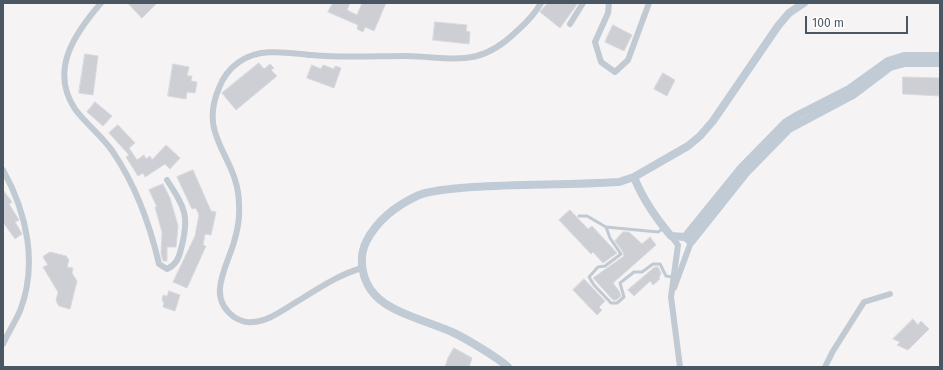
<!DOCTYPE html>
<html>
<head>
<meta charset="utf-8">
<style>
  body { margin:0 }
  #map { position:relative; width:943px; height:370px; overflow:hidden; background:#f5f3f3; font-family:"Fira Sans",sans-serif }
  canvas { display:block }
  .frame { position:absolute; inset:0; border:4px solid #4a5661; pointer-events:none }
  .scale { position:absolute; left:805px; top:16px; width:103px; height:18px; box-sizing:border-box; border:2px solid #4a5661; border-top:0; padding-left:5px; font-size:12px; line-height:14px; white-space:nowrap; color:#4a5661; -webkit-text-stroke:3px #fff; paint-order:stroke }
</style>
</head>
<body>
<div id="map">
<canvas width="943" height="370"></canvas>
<div class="frame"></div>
<div class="scale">100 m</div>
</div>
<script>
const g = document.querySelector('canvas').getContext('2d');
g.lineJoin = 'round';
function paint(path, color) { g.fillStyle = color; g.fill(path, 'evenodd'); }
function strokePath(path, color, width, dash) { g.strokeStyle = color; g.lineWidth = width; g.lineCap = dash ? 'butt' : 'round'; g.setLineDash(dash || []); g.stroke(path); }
const building = new Path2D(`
  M128,3h29l-15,15z
  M333,3h17l-3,7 10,5 5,-12h24l-12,28 -9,-4 -2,5 -6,-3 1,-4 -30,-13z
  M548,3h30l-18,25 -20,-16z
  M435,22l32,3 -1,6 4,1 -1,12 -36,-4z
  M613,25l19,10 -8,16 -19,-9z
  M85,54l13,2 -5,39 -14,-2z
  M259,63l5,6 6,-5 4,4 -3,2 6,6 -41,34 -14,-17z
  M173,64l16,3 -2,9h5l-1,5 6,1 -2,11 -8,-1 -1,7 -18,-3z
  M312,65l9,4 2,-4 11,4 1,-3 6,2 -7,20 -27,-10z
  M663,73l12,7 -8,16 -13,-7z
  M903,77l37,1v18l-37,-2z
  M95,102l17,14 -9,10 -16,-14z
  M118,125l17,18 -6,5 8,12 7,-5 2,4 4,-3 2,4 14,-15 14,13 -10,11 -5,-5 -20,13 -2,-4 -5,3 -12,-19 3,-2 -20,-22z
  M193,170l18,41 5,1 -5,23 -6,-1 -2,11 3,1 -19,42 -14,-6 22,-46 4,-21 -3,-7 -4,1 -15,-32z
  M163,184l7,14 8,28 -2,21h-9v14h-4l-2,-7 1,-22 -7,-25h2l-8,-17z
  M3,190l9,12 -3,2 10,16 -4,2 7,12 -7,5 -12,-17z
  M570,210l18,19 4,-3 25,27 -14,10 -10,-11 -2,2 -32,-34z
  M623,232h6l13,12 8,-7 6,8 -43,38 6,8 2,5 -5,4h-3l-20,-22 31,-22 -1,-4 -8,-11z
  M50,252l16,4 3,4 -2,7 6,1 -1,5 5,8 -7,28 -11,-3 -3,-5 2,-9 -15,-25 5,-2 -5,-8z
  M655,267h3l3,6 -2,5 1,1 -7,6 -3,-4 -16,15 -6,-6z
  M584,279l21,22 -6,6 3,3 -5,5 -24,-25z
  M169,291l11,4 -5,16 -12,-4 1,-5 -2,-1 1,-6 4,1z
  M913,319l5,6 3,-4 8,8 -21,21 -11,-5 3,-3 -7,-3z
  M454,348l18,10 -3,9h-24l3,-9z`);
const lane = new Path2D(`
  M579,216h8l19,11 52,5 6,-4
  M606,227l4,11 11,16 -16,12 -7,1 -9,10 5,8 17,18h6l7,-6 -4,-14 14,-11h8l11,-8h7l6,12 7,1`);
const street = new Path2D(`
  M101,3c-26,30 -52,67 -26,106 11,15 27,27 38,43 23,34 37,73 46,112l8,5c9,-4 12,-11 14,-20 9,-33 4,-41 -14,-69
  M609,3l-1,10 -13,29 6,20 14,10 13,-12 21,-57
  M570,24l13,-21
  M3,170c24,43 35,94 17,141 -5,11 -12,22 -17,33
  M671,236l7,9 -7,52 9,70
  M362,268c-25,7 -47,23 -69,36 -13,8 -27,18 -41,18 -6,1 -13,-2 -18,-5 -28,-20 -7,-50 0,-75 4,-13 6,-24 5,-37 0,-49 -42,-66 -20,-117 4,-11 10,-19 20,-26 21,-15 49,-9 73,-7 31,3 62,1 94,1 48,1 72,13 111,-25 9,-8 18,-17 24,-28
  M674,288l17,-46
  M825,367l8,-16 31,-49 26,-8`);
const secondary = new Path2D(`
  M634,177c9,23 21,40 37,59l14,1 6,5 55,-69 43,-44 64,-34 37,-28 15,-4h35
  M685,237l56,-69 44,-45 13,-8 51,-26 39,-28 16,-5h36
  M508,367c-11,-10 -43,-29 -56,-35 -22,-10 -61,-19 -77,-37 -13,-14 -17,-36 -9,-53 11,-22 31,-37 53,-47 14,-5 39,-7 54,-8 49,-3 97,-2 146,-5l15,-5 54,-31 12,-10 13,-15 65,-95 11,-13 15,-10`);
paint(building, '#cdcfd5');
strokePath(building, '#d7d9de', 1);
strokePath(lane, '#c1cad2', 3);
strokePath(street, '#c1cad2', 6);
strokePath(secondary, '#c1cbd6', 8);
</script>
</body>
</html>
